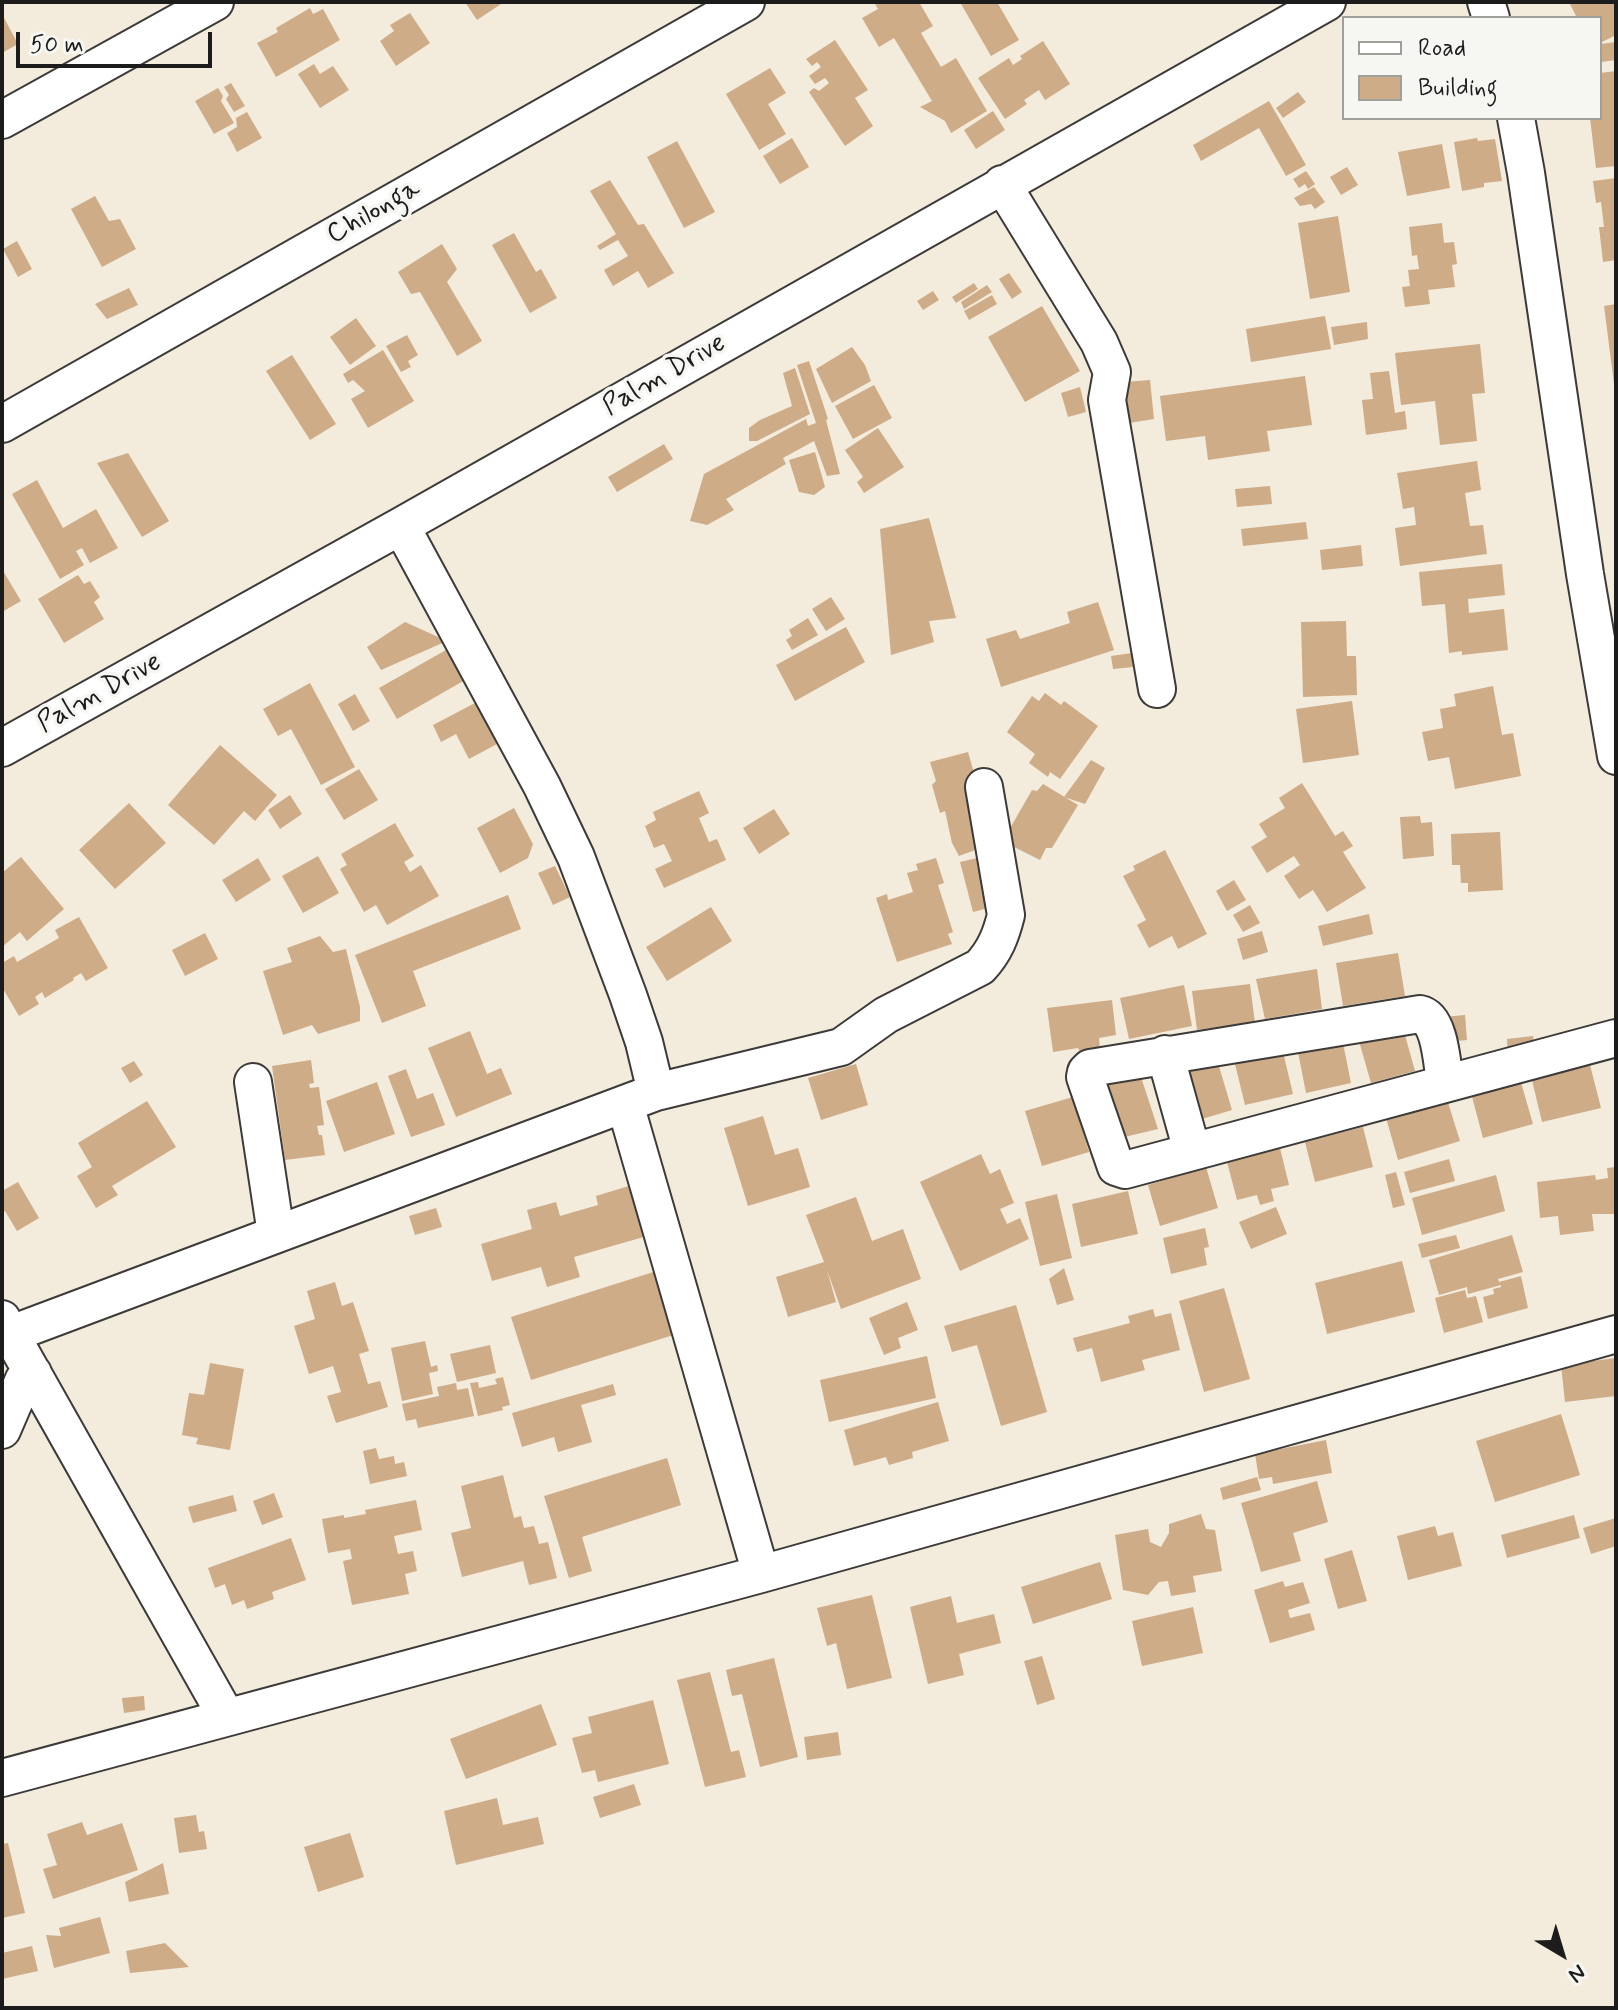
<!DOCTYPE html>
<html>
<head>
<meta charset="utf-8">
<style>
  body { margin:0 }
  #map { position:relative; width:1618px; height:2010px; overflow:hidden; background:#f3ebdb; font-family:Mynerve,sans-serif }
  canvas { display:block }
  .frame { position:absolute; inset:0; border:4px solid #1c1c1c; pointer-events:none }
  .legend { position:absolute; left:1342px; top:16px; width:260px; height:104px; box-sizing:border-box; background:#f6f6f2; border:2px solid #9f9f9c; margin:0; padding:10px 14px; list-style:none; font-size:24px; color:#1c1c1c }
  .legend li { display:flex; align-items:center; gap:16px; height:40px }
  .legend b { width:40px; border:2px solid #9f9f9c }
  .north { position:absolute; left:1522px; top:1914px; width:80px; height:80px; -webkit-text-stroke:6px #f6f6f2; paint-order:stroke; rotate:142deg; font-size:22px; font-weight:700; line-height:32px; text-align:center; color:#1c1c1c }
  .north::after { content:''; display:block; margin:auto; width:28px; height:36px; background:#1c1c1c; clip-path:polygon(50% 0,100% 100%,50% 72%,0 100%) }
  .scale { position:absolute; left:16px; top:32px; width:196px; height:36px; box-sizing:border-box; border:4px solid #1c1c1c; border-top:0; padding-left:10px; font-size:24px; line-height:28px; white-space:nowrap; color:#1c1c1c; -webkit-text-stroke:6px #f6f6f2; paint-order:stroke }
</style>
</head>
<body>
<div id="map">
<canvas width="1618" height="2010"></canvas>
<div class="frame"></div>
<ul class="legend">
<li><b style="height:10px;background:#fff"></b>Road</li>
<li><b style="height:22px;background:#ceac88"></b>Building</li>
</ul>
<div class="north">N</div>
<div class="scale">50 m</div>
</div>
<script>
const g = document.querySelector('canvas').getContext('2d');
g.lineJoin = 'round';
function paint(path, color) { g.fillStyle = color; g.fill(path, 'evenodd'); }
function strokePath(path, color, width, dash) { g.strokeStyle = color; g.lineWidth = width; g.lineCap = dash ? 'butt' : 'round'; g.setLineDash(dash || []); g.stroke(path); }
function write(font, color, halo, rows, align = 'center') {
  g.font = font + ' Mynerve,sans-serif'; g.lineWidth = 7; g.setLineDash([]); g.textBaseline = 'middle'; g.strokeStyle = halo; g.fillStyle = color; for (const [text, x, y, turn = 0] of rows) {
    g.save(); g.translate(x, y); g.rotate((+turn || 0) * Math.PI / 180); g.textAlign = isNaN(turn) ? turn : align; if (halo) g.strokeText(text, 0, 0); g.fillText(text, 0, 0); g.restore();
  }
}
const building = new Path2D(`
  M465,2h39l-27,18z
  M874,2h45l14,24 -12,7 20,34 15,-9 31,53 -36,22 -6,-12 -25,-14 12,-6 -38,-63 -15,9 -17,-29 16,-9z
  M960,2h37l22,38 -28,16z
  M1569,2h47v33l-16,8v-25h-23z
  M310,8l3,6 10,-5 17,31 -64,37 -19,-34 21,-11 -2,-4z
  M410,13l20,30 -34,23 -16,-25 14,-10 -4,-6z
  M2,14l16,30 -16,9z
  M835,40l33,50 -13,8 18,28 -28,20 -36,-54 5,-4 5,3 10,-8 -4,-5 -10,6 -6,-8 12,-9 -4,-5 -5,4 -6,-7z
  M1043,41l27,43 -25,16 -6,-10 -15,10 3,4 -22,15 -27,-41 31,-20 4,7 9,-6 -2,-3z
  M1616,42v18l-15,2 -1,-18z
  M314,64l6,10 13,-8 16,24 -29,18 -22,-34z
  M770,68l16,25 -18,11 18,30 -27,16 -33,-56z
  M1616,71v95l-20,2 -6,-50h10v-45z
  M231,83l14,23 -11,6 -8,-13 3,-4 -5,-8z
  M218,88l5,8 -2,5 13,22 -20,11 -19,-33z
  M1298,92l8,10 -23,16 -7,-10z
  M1269,101l37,64 -20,11 -27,-48 -58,33 -8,-16z
  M993,111l12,19 -29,19 -12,-19z
  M247,112l15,26 -25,14 -10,-19 10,-6 -1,-9z
  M792,138l17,29 -29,17 -17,-28z
  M1477,138l1,3 17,-2 7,42 -18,2v4l-22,4 -8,-49z
  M677,141l38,71 -31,16 -37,-71z
  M1442,144l8,44 -43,8 -9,-44z
  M1347,167l11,18 -17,10 -11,-18z
  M1306,171l9,13 -7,5 -3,-5 -6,4 -6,-9z
  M1616,178v82l-13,2 -4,-35h5l-3,-25 -5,1 -3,-22z
  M610,180l28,45 6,-1 30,49 -26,15 -10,-17 -25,15 -9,-16 24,-14 -10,-16 -18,10 -3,-4 19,-12 -26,-43z
  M1314,187l11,15 -10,7 -4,-5 -11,2 -6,-8z
  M95,196l14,25 11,-2 16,30 -34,18 -31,-58z
  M1338,216l12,76 -40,7 -12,-76z
  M1442,223l2,20 10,-1 3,22 -5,1 3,22 -27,3 2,14 -25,3 -3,-20 8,-1 -2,-16 11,-1 -2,-14 -5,1 -3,-29z
  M514,233l22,39 5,-3 16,29 -27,15 -38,-68z
  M17,241l15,28 -14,8 -15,-28z
  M442,244l15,25 -10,13 35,59 -25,15 -37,-64 -9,2 -13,-22z
  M1009,273l13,19 -10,7 -13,-20z
  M974,283l4,6 -22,14 -4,-6z
  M987,285l5,7 -28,17 -3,-7z
  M129,288l9,17 -31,14 -12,-15z
  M933,291l6,9 -16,10 -6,-9z
  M992,295l5,9 -28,16 -5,-9z
  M1616,304v80h-2l-10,-78z
  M1042,306l38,65 -55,31 -37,-65z
  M1325,316l6,33 -80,13 -5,-33z
  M356,318l20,28 -26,19 -20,-28z
  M1367,322l1,17 -34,6 -3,-18z
  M407,335l11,20 -10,6 3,6 -10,5 -15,-26z
  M1480,344l5,49 -13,1 5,47 -37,4 -5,-44 -34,4 -6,-52z
  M852,347l13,18 6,16 -39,22 -16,-34z
  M383,350l31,51 -46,27 -17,-29 14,-8 -12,-11 -5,3 -5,-9z
  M292,355l44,69 -26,16 -44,-69z
  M809,361l19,58 -2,1 14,54 -13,2 -13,-35 -31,17 3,6 -60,35 8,11 -27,15 -17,-4 14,-47 102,-55 2,7 8,-3 -19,-58z
  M795,368l15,46 -53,27h-8v-13l11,-8 32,-14 -9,-33z
  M1389,371l6,42 10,-2 2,18 -41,6 -4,-35 11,-1 -3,-26z
  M1305,376l7,49 -45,6 3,20 -62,9 -3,-24 -39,5 -6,-45z
  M1150,380l4,39 -25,4 -4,-41z
  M874,385l18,33 -39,21 -18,-33z
  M1080,387l6,25 -18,5 -7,-24z
  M878,428l26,39 -40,26 -7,-11 6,-5 -18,-27z
  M664,444l9,15 -56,33 -9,-15z
  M815,452l10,35 -11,8 -15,-3 -10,-32z
  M128,453l41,68 -27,16 -45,-74z
  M1477,461l4,29 -16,3 5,33 13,-1 4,29 -87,12 -5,-38 21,-3 -2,-18 -11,2 -6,-36z
  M37,480l26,48 33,-19 22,39 -28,15 -8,-15 -6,3 8,14 -24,14 -48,-85z
  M1270,486l2,18 -35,3 -2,-18z
  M929,518l27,100 -27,3 5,21 -43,13 -11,-126z
  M1306,522l2,17 -65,7 -2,-17z
  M1361,545l2,21 -41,4 -2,-20z
  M1502,564l3,31 -37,4 1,14 35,-4 4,41 -46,5v-4l-13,2 -4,-49 -23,2 -3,-34z
  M2,569l19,32 -19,11z
  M78,575l6,9 6,-3 10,16 -6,5 10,17 -40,24 -26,-44z
  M831,597l14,22 -19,12 -14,-22z
  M1098,602l16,48 -113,37 -15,-48 30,-9 4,9 50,-16 -3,-11z
  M808,618l10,17 -26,15 -6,-10 6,-4 -3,-6z
  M1346,621l1,35h9l1,39 -54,2 -2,-75z
  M405,622l42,19 -66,29 -14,-23z
  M846,627l19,35 -70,39 -19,-36z
  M453,646l33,22 -89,51 -18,-31z
  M1132,653l1,14 -20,2 -2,-13z
  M310,683l45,84 -34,18 -30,-56 -13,7 -15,-27z
  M1493,686l9,49 11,-2 8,43 -66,13 -6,-32 -21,4 -6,-29 21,-4 -3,-19 16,-3 -2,-12z
  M1045,693l16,12 3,-4 34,25 -38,53 -10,-7 -2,5 -19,-14 6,-9 -28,-22 25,-36 7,5z
  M355,694l15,27 -17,10 -15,-27z
  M1352,701l7,54 -56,8 -7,-54z
  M475,703l22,41 -28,15 -13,-25 -15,8 -8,-17z
  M220,745l57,50 -22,26 -11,-10 -30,34 -46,-40z
  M968,752l26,91 -35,13 -7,-13 -7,-32 -5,2 -8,-28 4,-4 -6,-19z
  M1091,760l14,8 -20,36 -21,-7z
  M359,769l19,31 -34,20 -19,-31z
  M1302,783l33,53 8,-5 10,15 -10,6 23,36 -39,24 -14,-22 -14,9 -15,-23 16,-11 -6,-9 -27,17 -16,-26 16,-10 -8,-13 26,-16 -6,-10z
  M1043,784l35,21 -26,43h-6l-6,12 -32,-16 4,-10 -3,-4 23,-40 5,1z
  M699,791l10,22 -10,5 10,24 8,-3 9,21 -62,28 -9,-19 17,-8 -8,-17 -10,4 -9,-22 11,-6 -3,-8z
  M290,795l12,19 -22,15 -12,-19z
  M129,803l37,40 -51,46 -36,-39z
  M514,808l19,36 -5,14 -28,15 -23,-45z
  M774,809l16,25 -31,20 -16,-26z
  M1420,816l1,7 11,-1 2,34 -31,3 -3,-42z
  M395,823l19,33 -10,6 6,10 11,-7 18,31 -52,29 -11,-20 -12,7 -24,-43 7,-4 -6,-11z
  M1500,832l3,58 -35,2v-9h-7l-1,-18h-8l-1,-31z
  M1165,850l42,84 -29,15 -6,-13 -23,12 -12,-23 9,-5 -23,-44 12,-6 -2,-4z
  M318,856l21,37 -36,20 -21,-37z
  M21,857l43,52 -37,32 -7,-9 -18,15v-74z
  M258,858l13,22 -35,22 -14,-22z
  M936,858l8,25 -6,2 15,47 -5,2 4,10 -55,18 -21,-64 11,-4 1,6 25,-8 -6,-19 11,-3 -2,-6z
  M977,858l4,16 30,28 -38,10 -13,-50z
  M555,866l15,31 -17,8 -15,-32z
  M1234,880l12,20 -19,11 -11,-20z
  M508,895l13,34 -108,42 13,35 -44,17 -27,-68z
  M1250,905l10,18 -17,9 -10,-17z
  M711,907l21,34 -65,40 -21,-34z
  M1369,914l4,20 -50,12 -5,-20z
  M79,917l29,51 -22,13 -5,-8 -8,5 1,2 -29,18 -3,-6 -7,5 4,7 -20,12 -17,-29v-24l12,-7 3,6 42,-24 -4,-8z
  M1262,931l6,21 -25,8 -6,-21z
  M205,933l13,26 -33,17 -13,-26z
  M320,936l13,16 13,-3 14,58v14l-42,13 -6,-9 -29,10 -20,-64 29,-9 -5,-14z
  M1398,953l7,43 -62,10 -7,-43z
  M1317,969l5,40 -57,10 -9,-40z
  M1250,984l5,39 -58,7 -5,-39z
  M1184,985l8,41 -63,13 -9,-41z
  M1112,1000l4,35 -17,3 1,12 -20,2 -2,-4 -25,4 -6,-44z
  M1465,1015l2,25 -20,2 -3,-25z
  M1403,1028l12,43 -44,12 -12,-42z
  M470,1031l17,43 14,-6 11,26 -56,23 -28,-69z
  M1533,1036l2,15 -27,3 -1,-15z
  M1343,1043l8,40 -45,10 -8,-41z
  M1283,1052l10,42 -48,11 -10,-41z
  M311,1060l3,23 -5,1 1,4 9,-1 5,38 -7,1 2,9h3l3,20 -40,5 -13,-94z
  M134,1061l9,14 -13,8 -9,-15z
  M1589,1061l12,47 -59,14 -11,-46z
  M1218,1063l14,47 -40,12 -14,-47z
  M856,1064l12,41 -47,15 -13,-42z
  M406,1069l11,30 16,-6 12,32 -34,12 -23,-61z
  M1141,1077l17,52 -42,10 -17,-53z
  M1520,1079l13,45 -50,14 -12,-45z
  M377,1082l18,52 -51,18 -18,-51z
  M1446,1096l14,45 -62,19 -13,-46z
  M1073,1097l16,55 -47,14 -17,-55z
  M147,1101l29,46 -64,39 6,9 -22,13 -19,-32 15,-9 -14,-24z
  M763,1116l12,39 23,-7 12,39 -62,19 -24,-78z
  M1363,1127l10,40 -58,15 -10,-40z
  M1280,1148l9,37 -18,4 3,12 -14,4 -3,-10 -20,5 -10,-38z
  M981,1154l9,20 10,-5 14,34 -14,6 7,15 13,-6 9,21 -69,32 -40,-89z
  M1449,1159l6,22 -45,12 -6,-21z
  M1206,1167l12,41 -58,18 -12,-41z
  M1616,1167v47h-24l2,17 -34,4 -2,-19 -18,2 -3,-36 58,-7 1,5 12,-2 -1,-10z
  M1396,1172l9,33 -12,3 -8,-33z
  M1496,1175l9,36 -83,24 -10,-37z
  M18,1182l21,36 -22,13 -12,-20 -3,2v-22z
  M632,1185l15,51 -73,21 6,20 -33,10 -6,-20 -49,14 -11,-37 51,-15 -5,-19 29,-8 4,14 38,-11 -2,-9z
  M1128,1191l10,43 -57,13 -9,-43z
  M1057,1194l15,64 -32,8 -15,-64z
  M856,1197l16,44 31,-12 18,50 -80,30 -14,-39 9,32 -48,15 -12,-40 48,-15 -18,-47z
  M1276,1207l11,27 -36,15 -12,-27z
  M436,1208l6,19 -27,8 -6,-19z
  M1205,1228l4,19 -5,1 3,17 -36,9 -8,-36z
  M1456,1235l4,13 -38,10 -4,-14z
  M1512,1235l11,37 -25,7 1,3 22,-6 7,32 -40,11 -5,-22 11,-3 -1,-5 8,-2v-2l-33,9 -1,-7 -28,8 -10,-35z
  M1402,1261l13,51 -88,22 -12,-51z
  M666,1268l20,63 -155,49 -20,-63z
  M1064,1268l10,32 -17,5 -8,-26z
  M335,1282l7,24 11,-4 16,49 -10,3 9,30 12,-3 8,26 -52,16 -9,-27 14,-4 -8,-26 -24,8 -15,-48 21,-7 -8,-28z
  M1224,1288l26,91 -46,13 -25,-91z
  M1465,1290l2,8 9,-2 7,26 -39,11 -9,-35z
  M907,1302l11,28 -20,8 3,10 -17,7 -15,-37z
  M1016,1305l31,107 -46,14 -24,-81 -25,7 -8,-26z
  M1153,1309l2,8 16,-4 9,37 -38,10 3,10 -44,12 -9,-34 -15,4 -4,-14 57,-15 -2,-7z
  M425,1341l6,26 6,-2 1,6 -9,2 4,21 -31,7 -11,-53z
  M490,1345l6,28 -39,9 -7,-28z
  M927,1356l9,42 -107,24 -9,-42z
  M1616,1358v38l-51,6 -4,-37z
  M210,1363l34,6 -14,81 -34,-6 2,-6 -16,-3 7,-42 15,2z
  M503,1377l7,28 -8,2 1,3 -25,6 -8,-33 8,-1 1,6 18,-4 -2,-5z
  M456,1383l1,7 11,-2 6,28 -56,12 -2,-9 -10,2 -4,-17 37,-8 -2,-9z
  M613,1384l3,11 -35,10 11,37 -34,10 -4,-15 -32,10 -10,-34z
  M938,1402l11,39 -37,11 1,6 -24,7 -3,-8 -32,9 -10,-36z
  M1561,1414l19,61 -85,27 -19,-61z
  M1326,1440l6,33 -59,11 -1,-7 -13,2 -4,-25z
  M376,1448l3,11 15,-3 1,8 9,-2 3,14 -37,8 -7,-33z
  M667,1458l14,47 -99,32 10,34 -23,7 -25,-82z
  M503,1475l11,43 7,-2 3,12 10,-2 5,18 9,-2 9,36 -28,7 -6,-24 -61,16 -11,-44 20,-5 -10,-42z
  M1257,1477l4,13 -38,10 -3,-12z
  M1317,1481l11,41 -35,11 8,28 -40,11 -20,-69z
  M274,1493l9,24 -21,8 -9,-24z
  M233,1495l4,16 -44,12 -5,-16z
  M416,1500l6,30 -28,6 4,18 15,-3 4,20 -12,3 4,20 -57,11 -9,-44 9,-2 -2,-10 -22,4 -6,-34 22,-4v3l22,-4 -1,-4z
  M1201,1514l5,15 9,1 7,41 -29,5 3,16 -25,4 -3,-15 -9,1 -11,13 -25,-5 -8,-55 33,-6 2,13 11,5 8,-14v-9z
  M1574,1515l6,23 -73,20 -6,-23z
  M1616,1518v28l-25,8 -8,-26z
  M1435,1526l3,10 15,-4 9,34 -54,14 -11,-44z
  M291,1538l15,42 -34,12 2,7 -27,10 -3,-9 -12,5 -7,-21 -10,4 -7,-20z
  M1352,1550l15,51 -29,8 -14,-50z
  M1100,1562l12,37 -79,25 -12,-37z
  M1283,1581l2,6 18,-5 7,21 -22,7 2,8 20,-5 5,17 -45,13 -16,-53z
  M872,1595l20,83 -45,11 -11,-46 -9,3 -10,-38z
  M951,1596l6,27 37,-9 7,29 -42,11 5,21 -36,9 -18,-77z
  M1193,1607l10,46 -61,13 -10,-45z
  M1042,1656l13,43 -18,6 -13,-44z
  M774,1658l24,99 -38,10 -18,-73 -10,2 -6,-26z
  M710,1672l21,80 8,-2 7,27 -41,10 -28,-107z
  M144,1696l1,14 -21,3 -2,-15z
  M653,1700l16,64 -71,18 -3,-12 -13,3 -10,-35 20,-5 -4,-16z
  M541,1704l16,41 -91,34 -16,-40z
  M838,1732l3,23 -34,5 -3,-23z
  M634,1784l7,21 -41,13 -7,-21z
  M497,1798l6,27 35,-8 6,27 -88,21 -12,-54z
  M196,1815l3,17 5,-1 3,18 -28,4 -5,-35z
  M82,1822l5,13 35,-12 16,47 -85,29 -10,-30 14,-4 -10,-31z
  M350,1833l14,44 -46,15 -14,-45z
  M8,1843l17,70 -23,5v-74z
  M163,1863l6,31 -40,8 -4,-20z
  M100,1917l10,36 -56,15 -8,-33 15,1 -2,-8z
  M165,1943l24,24 -59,6 -4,-22z
  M32,1946l6,25 -36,8v-26z`);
const minor = new Path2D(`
  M1486,2l5,16
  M1516,118l10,55 59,401 31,182
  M2,120l213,-118
  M1002,184l97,158 13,30 -5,28 50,289
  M2,424l744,-422
  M401,526l141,260 34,71 52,138 16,47 12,50
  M2,748l399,-222 926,-524
  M1165,1054l27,97
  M253,1082l23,152
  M1445,1082c-3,-18 -5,-64 -25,-68l-330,54 -4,4 -1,5 31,90 9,3 491,-132
  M625,1104l136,470
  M2,1319l224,397
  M11,1334l645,-242 185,-45 45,-32 94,-48c15,-16 21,-32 26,-52l-22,-128
  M2,1430l22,-51 9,-6
  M2,1778l759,-204 855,-240`);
const streetNames = [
  ["Chilonga",374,213,-30],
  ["Palm Drive",665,376,-30],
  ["Palm Drive",100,694,-29]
];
paint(building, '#ceac88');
strokePath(minor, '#3c3b39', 40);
strokePath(minor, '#fff', 36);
write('28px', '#1c1c1c', '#f6f6f2', streetNames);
</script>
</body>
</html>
